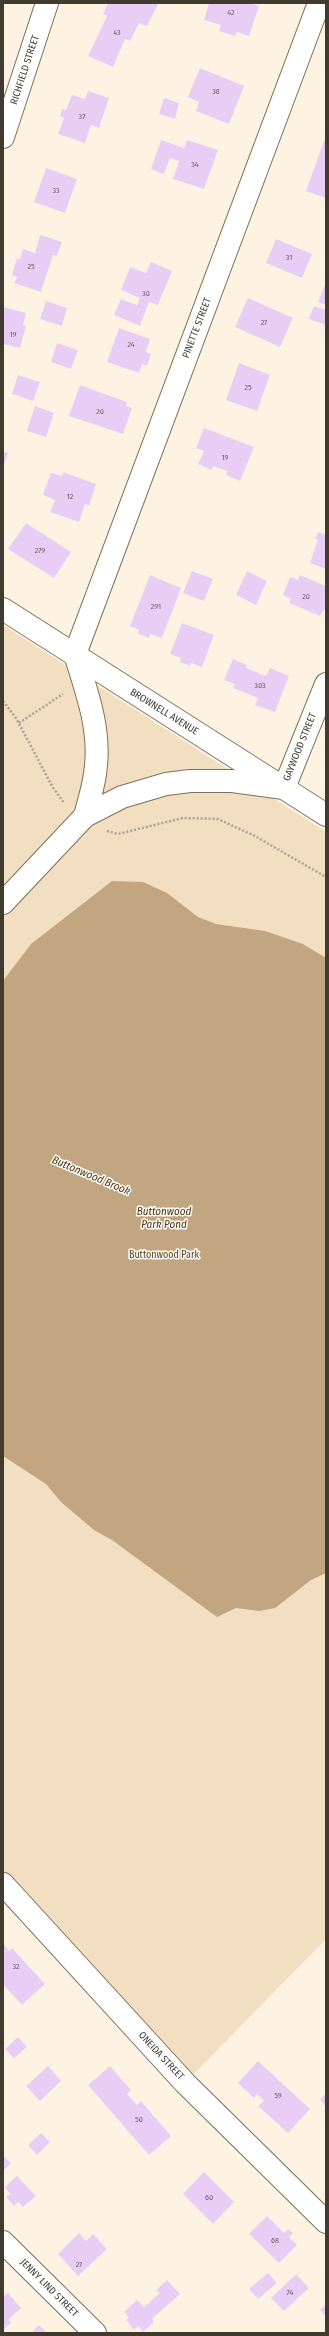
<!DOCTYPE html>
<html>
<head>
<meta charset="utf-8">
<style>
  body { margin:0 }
  #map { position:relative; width:329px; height:2336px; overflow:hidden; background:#fef3e3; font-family:"Fira Sans Condensed",sans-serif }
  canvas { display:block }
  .frame { position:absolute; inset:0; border:4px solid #413a2f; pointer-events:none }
</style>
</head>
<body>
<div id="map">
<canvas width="329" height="2336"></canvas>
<div class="frame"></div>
</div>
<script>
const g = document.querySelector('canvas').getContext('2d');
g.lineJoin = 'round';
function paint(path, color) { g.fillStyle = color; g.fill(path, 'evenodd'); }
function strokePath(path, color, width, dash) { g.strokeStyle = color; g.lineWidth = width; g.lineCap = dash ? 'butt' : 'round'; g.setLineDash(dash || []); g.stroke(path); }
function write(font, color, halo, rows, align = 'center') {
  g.font = font + ' "Fira Sans Condensed",sans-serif'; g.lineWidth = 3; g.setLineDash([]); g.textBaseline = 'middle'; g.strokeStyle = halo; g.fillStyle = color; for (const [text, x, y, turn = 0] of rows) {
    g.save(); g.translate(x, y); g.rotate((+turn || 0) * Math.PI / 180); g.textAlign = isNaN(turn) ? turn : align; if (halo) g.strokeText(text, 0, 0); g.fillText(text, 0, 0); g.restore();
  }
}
const green = new Path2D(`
  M3,625l323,207v1107l-141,144 -182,-199z`);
const water = new Path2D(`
  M112,881l31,1 24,11 31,24 18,7 49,7 38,13 23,14v615l-15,7 -36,28 -16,3 -23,-3 -19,9 -105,-77 -18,-10 -33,-28 -15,-18 -43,-28v-475l28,-37z`);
const building = new Path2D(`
  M108,3l50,1 -11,22 -8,-3 -9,18 -5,-2 -12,28 -25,-11 19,-40 -4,-2z
  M209,3h41l9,3 -10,30 -12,-4 -2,4 -16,-5 2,-6 -17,-5z
  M200,68l44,18 -15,38 -33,-13 3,-9 -11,-5z
  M88,91l21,7 -10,30 -8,-3 -6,18 -27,-9 6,-16 -4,-2 2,-7 4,1 6,-15 13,4z
  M164,98l15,5 -4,16 -16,-5z
  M161,140l23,8 3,-8 31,10 -14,39 -31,-10 6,-18 -9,-3 -6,16 -13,-5z
  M324,141l2,1v56l-20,-7z
  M46,168l31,11 -12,34 -31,-11z
  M40,235l22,7 -5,14 -4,-1 -12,37 -27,-9 3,-6 -5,-2 5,-17 3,1 3,-10 12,4z
  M276,239l36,15 -10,24 -36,-15z
  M151,262l21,9 -14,34 -9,-3 -9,24 -26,-11 7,-16 16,6 3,-7 -19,-8 9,-23 16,6z
  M326,282v23l-8,-3z
  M248,298l45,20 -13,29 -45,-20z
  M46,301l21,7 -5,18 -22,-7z
  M314,306l12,4v15l-17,-6z
  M3,307l23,6 -3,12 3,1 -6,22 -17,-4z
  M119,328l31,11 -4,13 5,2 -4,12 -5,-2 -3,9 -32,-11z
  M57,343l21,7 -7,19 -20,-7z
  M239,363l31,12 -13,36 -31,-11z
  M18,375l22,7 -7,19 -21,-7z
  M80,385l47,17 -1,4 6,2 -9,26 -54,-18z
  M35,406l19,7 -8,24 -19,-6z
  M204,428l50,19 -14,34 -14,-6 1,-4 -14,-5 -1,4 -14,-6 6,-13 -8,-3z
  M3,452l5,1 -5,14z
  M63,472l33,12 -7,22 -4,-2 -6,18 -29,-10 5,-12 -12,-5 8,-22 11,3z
  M26,523l45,29 -17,26 -46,-29z
  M318,532l8,3v34l-16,-6 8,-23 -3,-1z
  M192,571l21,8 -9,22 -21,-8z
  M247,571l20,10 -11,24 -20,-10z
  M150,575l31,13 -19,50 -12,-4 -1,4 -11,-4 1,-4 -9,-4z
  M300,575l26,11v21l-6,9 -31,-13 2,-4 -8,-4 7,-18 8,3z
  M182,623l32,12 -12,32 -11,-4 -1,3 -10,-4 1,-4 -11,-4z
  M233,659l14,6 -1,3 20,8 4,-8 19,8 -14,36 -20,-7 3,-7 -25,-10 2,-4 -11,-4z
  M3,1943l6,8 3,-3 33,36 -23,21 -19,-21z
  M18,2037l9,10 -13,11 -9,-9z
  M258,2061l52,48 -22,24 -30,-27 6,-5 -7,-7 -3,4 -16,-15z
  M48,2066l13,15 -21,20 -14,-15z
  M110,2066l21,24 -4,4 10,11 4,-4 30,35 -22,19 -61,-70z
  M326,2094v13l-6,-8z
  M41,2133l9,9 -13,13 -9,-10z
  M3,2156l8,7 -8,8z
  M204,2172l30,30 -21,22 -30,-30z
  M17,2176l19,20 -13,11 -5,-5 -4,4 -8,-9 4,-3 -5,-7z
  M267,2216l17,17 4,-4 5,4 -4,4 8,8 -18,18 -30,-29z
  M79,2233l7,8 7,-7 14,15 -29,27 -20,-22z
  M268,2273l9,10 -19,16 -9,-10z
  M296,2274l13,14 -25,23 -13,-13z
  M167,2280l13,14 -28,25 2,3 -11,10 -5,-6 -4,4 -8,-10 3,-2 -5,-6 13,-12 7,7 16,-14 -4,-3z
  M8,2293l13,15 -12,11 2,4 -7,6 -1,-32z
  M326,2304v12l-6,-6z
  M39,2325l8,8h-16z`);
const path = new Path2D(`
  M3,701l13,17 36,68 12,17
  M19,723l44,-29
  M107,831l11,3 65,-16 35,1 37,17 71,41`);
const minor = new Path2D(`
  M3,137l44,-134
  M85,816c4,-16 10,-33 11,-51 4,-38 -10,-75 -21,-111l244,-651
  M3,903l82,-87 37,-19 44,-13 24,-3h42l52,7 42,-104
  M3,1884l182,199 141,139
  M3,2242l92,91`);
const major = new Path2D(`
  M3,609l323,206`);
const numberNames = [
  ["42",231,13],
  ["43",117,33],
  ["38",216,92],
  ["37",82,117],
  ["34",195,165],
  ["33",56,191],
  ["31",289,258],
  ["25",31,267],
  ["30",146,294],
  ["27",264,323],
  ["19",13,335],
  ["24",131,345],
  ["25",248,388],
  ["20",100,412],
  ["19",225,458],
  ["12",70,497],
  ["279",40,551],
  ["20",306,597],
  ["291",156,607],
  ["303",260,686],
  ["32",16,1967],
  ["59",278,2096],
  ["50",139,2120],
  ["60",209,2198],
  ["68",275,2241],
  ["27",79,2265],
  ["74",290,2293]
];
const streetNames = [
  ["RICHFIELD STREET",25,70,-72],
  ["PINETTE STREET",197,328,-69],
  ["BROWNELL AVENUE",164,712,32],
  ["GAYWOOD STREET",300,747,-68],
  ["ONEIDA STREET",161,2056,47],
  ["JENNY LIND STREET",49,2288,45]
];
const parkNames = [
  ["Buttonwood Park",164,1255]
];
const waterNames = [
  ["Buttonwood Brook",91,1176,23],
  ["Buttonwood",164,1212],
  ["Park Pond",164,1225]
];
paint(green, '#f2dec1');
paint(water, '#c1a681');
paint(building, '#e8cef5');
strokePath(minor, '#806f58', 24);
strokePath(major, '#806f58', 24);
strokePath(path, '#aba294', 2.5, [2, 2]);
strokePath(minor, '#fff', 22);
strokePath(major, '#fff', 22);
write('8px', '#6b5f60', null, numberNames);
write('10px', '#413a2f', '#fff', streetNames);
write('10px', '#5d4112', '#fff', parkNames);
write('italic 11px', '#4c3100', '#fff', waterNames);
</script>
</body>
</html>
